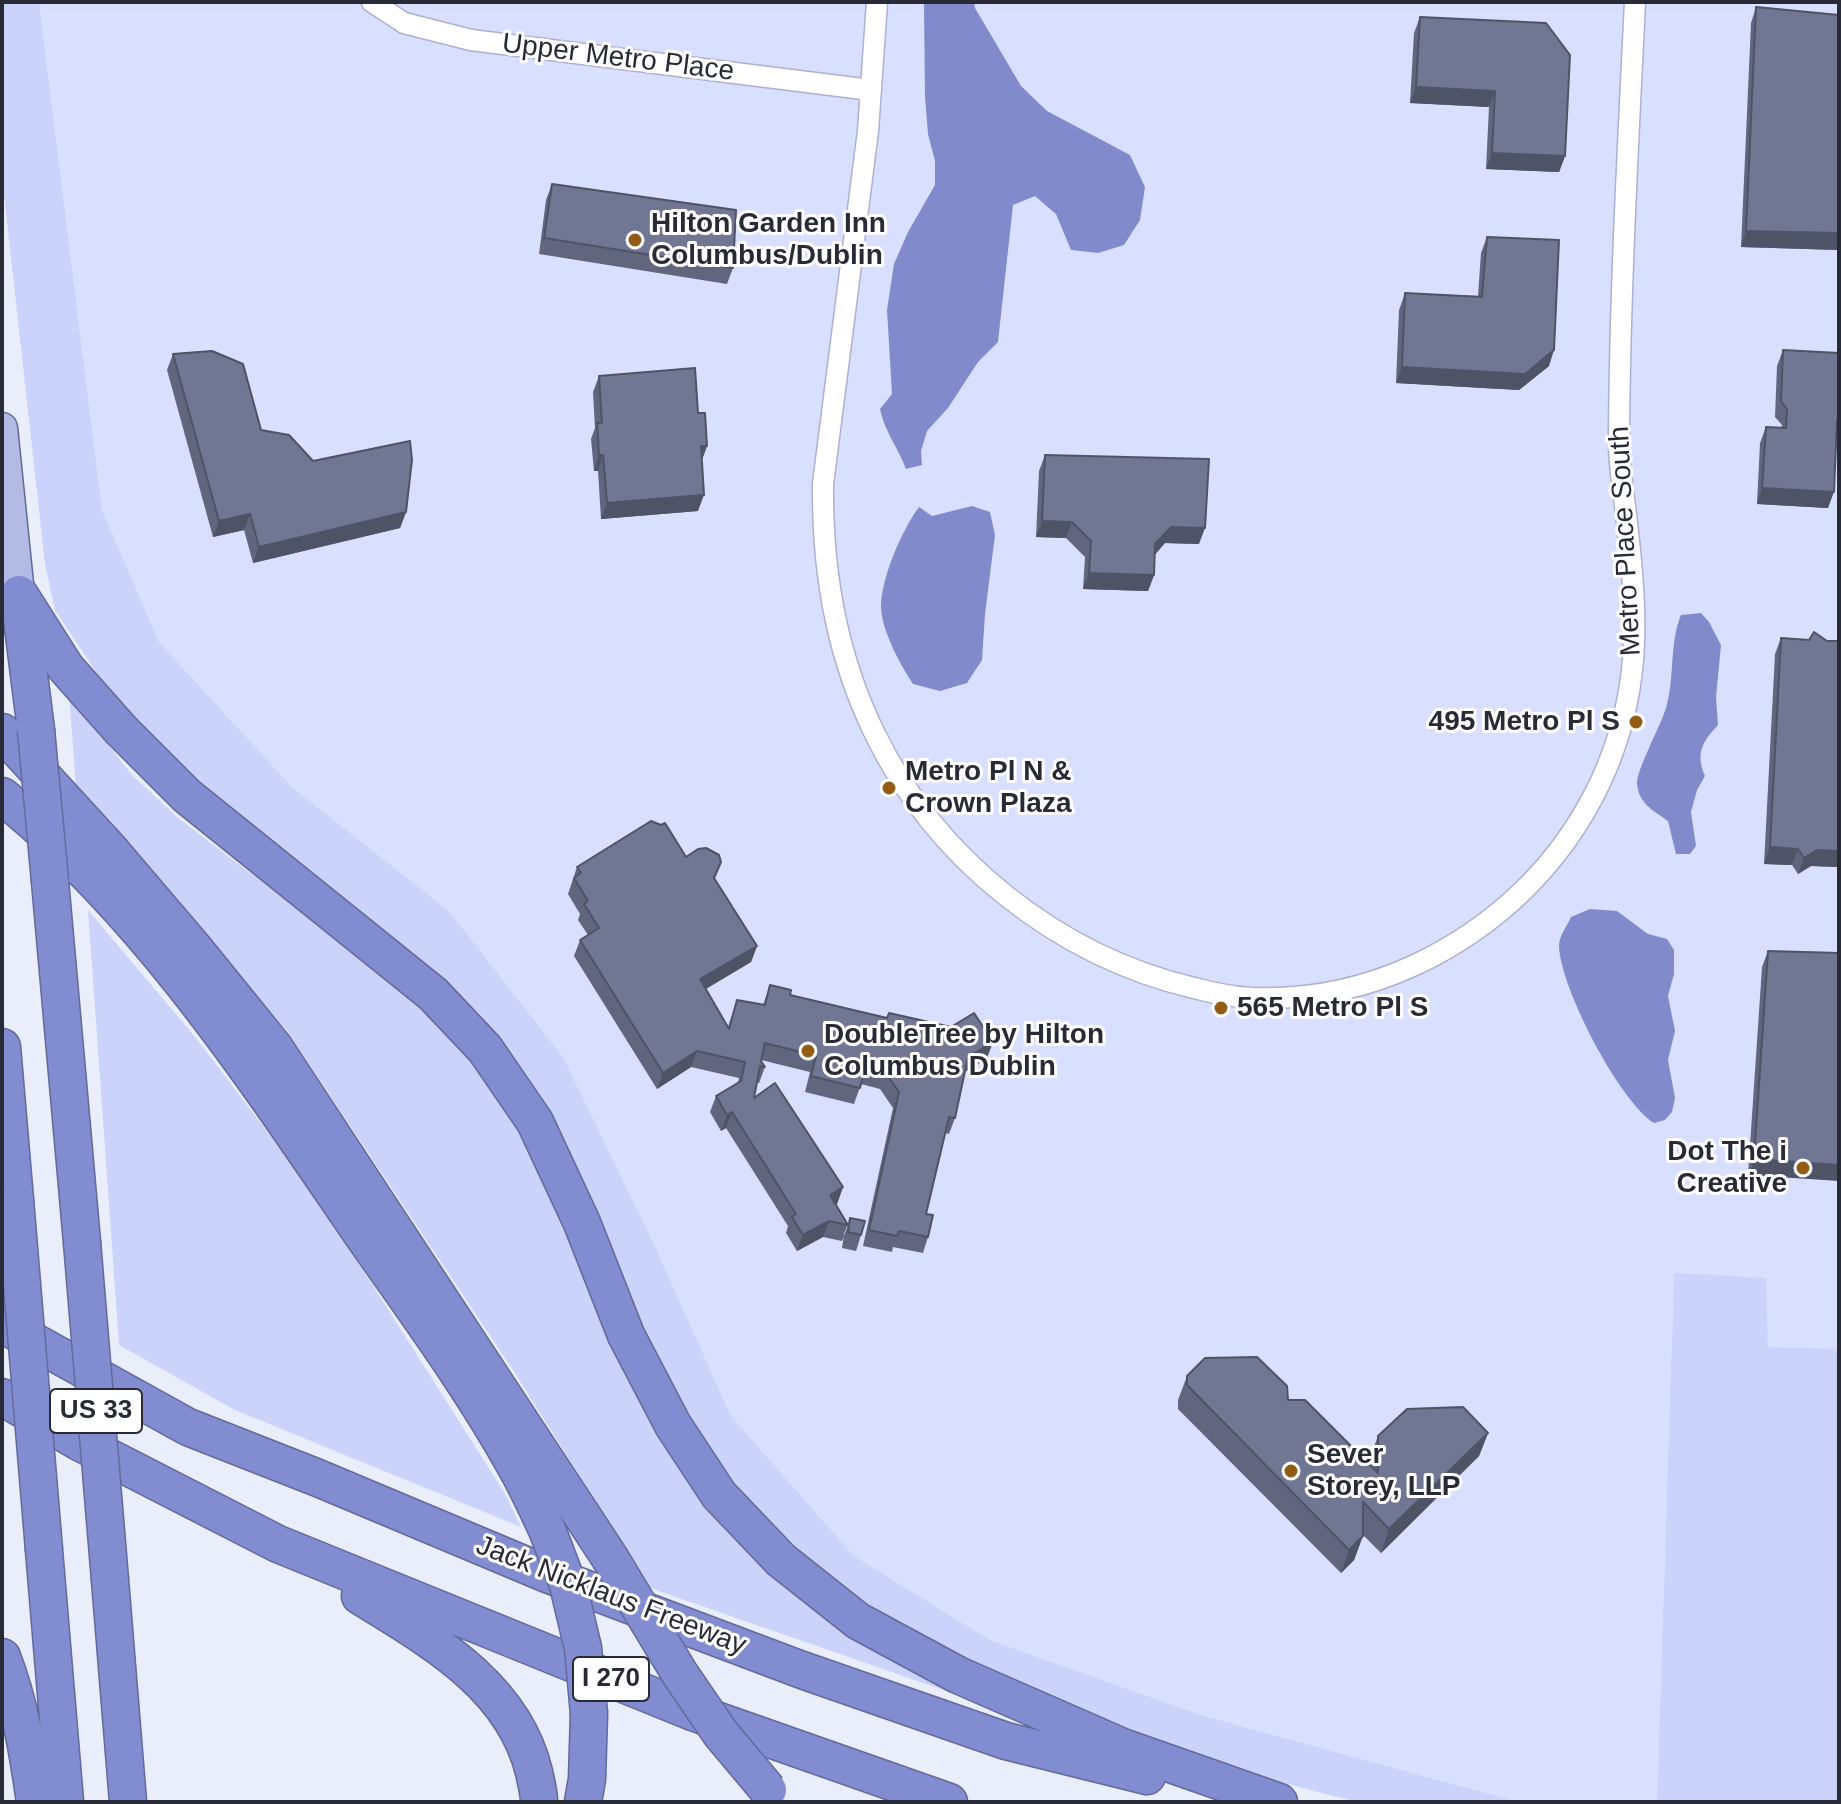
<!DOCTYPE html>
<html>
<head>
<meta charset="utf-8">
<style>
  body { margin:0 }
  #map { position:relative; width:1841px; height:1804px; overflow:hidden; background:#eaedfa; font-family:Helvetica,sans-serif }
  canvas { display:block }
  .frame { position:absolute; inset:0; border:4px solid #282b36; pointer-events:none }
</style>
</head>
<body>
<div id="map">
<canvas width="1841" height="1804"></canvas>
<div class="frame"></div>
</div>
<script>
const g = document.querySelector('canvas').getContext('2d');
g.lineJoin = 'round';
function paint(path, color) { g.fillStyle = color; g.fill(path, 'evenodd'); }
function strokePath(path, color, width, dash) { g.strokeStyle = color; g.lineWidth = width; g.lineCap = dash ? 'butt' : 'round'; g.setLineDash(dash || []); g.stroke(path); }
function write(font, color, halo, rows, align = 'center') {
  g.font = font + ' Helvetica,sans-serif'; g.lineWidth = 6; g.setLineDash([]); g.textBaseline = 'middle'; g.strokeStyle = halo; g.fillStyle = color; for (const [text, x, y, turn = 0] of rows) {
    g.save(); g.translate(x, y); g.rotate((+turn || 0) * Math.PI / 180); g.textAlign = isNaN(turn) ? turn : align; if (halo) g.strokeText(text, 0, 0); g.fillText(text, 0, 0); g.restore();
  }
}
const built = new Path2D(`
  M39,2h1800v1347l-71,-1 -94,-75 -17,529h-138l-315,-86 -214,-76 -136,-84 -123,-140 -77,-172 -91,-187 -114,-146 -157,-124 -133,-145 -57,-132z`);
const green = new Path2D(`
  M2,2h37l63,508 57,132 133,145 157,124 114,146 91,187 77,172 123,140 136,84 214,76 315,86h-162l-150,-39 -222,-87 -149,-86 -59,-50 -70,-82 -202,-396 -320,-284 -69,-76 -61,-92 -10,-46 -43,-387z
  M69,695l63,80 45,42 73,56 148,101 80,89 52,83 147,311 281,231 -3,6 -305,-106 -139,-221 -224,-336 -211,-245z
  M88,910l108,128 120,158 188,296 17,35 -286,-117 -116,-65z
  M1674,1273l92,5 2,69 71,2v453h-182z`);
const water = new Path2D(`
  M924,2h50l1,6 46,78 26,25 83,44 15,32 -5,33 -16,25 -26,8 -27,-3 -15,-36 -21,-18 -22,9 -15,137 -20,20 -30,46 -21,23 -6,20 1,14 -16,4c-9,-24 -20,-34 -26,-60l12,-15 -5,-84 7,-46 14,-32 27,-47v-24l-7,-27 -3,-37z
  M972,506l18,6 5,23 -10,79 -3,46 -15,23 -27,8 -27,-7c-13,-20 -33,-56 -32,-80 2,-30 21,-74 38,-97l13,9z
  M1701,613l8,9 12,23 -5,52 2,28c-15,16 -23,28 -13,51l-8,14 -6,22 5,34 -6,8h-14l-8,-33c-14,-10 -29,-17 -31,-37 -1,-13 24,-59 29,-76 9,-30 3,-64 15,-93z
  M1590,909l27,2 31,23 19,5 7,11v24l-6,22 7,35 -7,29 7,38 -3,14 -7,8 -11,3c-35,-22 -94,-136 -95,-177 0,-10 8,-20 12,-29z`);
const minor = new Path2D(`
  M372,2l32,21 67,17 400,50
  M877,2l-9,129 -45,353c-1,87 13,170 51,248 61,127 184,224 320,256 19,5 38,9 58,10 57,2 111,-9 163,-33 81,-38 146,-100 185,-182 42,-90 38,-164 27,-260 -3,-29 -9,-59 -8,-88 1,-145 9,-289 16,-433`);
const primary = new Path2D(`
  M2,428l17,166`);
const motorway = new Path2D(`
  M19,594l47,74 55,62 66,66 246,198 52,55 50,73 47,101 44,112 47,90 46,70 62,65 77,61 100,54 167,73 154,54
  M20,603l16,127
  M2,732l108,118 87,102 77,95 336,511
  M2,796c143,115 251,279 353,428 55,80 114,158 161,243 12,21 22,43 32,65
  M50,881l32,361
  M2,1047l13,153
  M2,1324l186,103 130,51 229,96 255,96 204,71 141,35
  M2,1397l77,45 199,102 412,167 259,91
  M44,1550l21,252
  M110,1580l18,222
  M360,1596c71,44 153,89 174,176 2,10 5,20 5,30
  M2,1657c18,47 26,95 33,145
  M583,1802l4,-23 2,-65`);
const motorwayBridge = new Path2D(`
  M36,730l14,151
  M15,1200l29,350
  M82,1242l28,338
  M548,1532l20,53 15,63 6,66
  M610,1558l70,116 41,60 47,56`);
const wall = new Path2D(`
  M1756,7l83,8v235l-98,-3 10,-224z
  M1420,17l145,139 -6,16 -73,-3 3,-62 -79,-4 4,-70z
  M552,184l181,84 -6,16 -188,-30 7,-54z
  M1487,237l62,129 -30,24 -123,-7 3,-73 6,-17 73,3 3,-43z
  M1783,350l56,3v83h-2l-9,72 -71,-4 3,-61 6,-16 15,1 1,-3 -7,-8 2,-51z
  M173,354l88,76 52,31 93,51 -6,16 -147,35 -9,-33 -31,7 -46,-167z
  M599,376l99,37 9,33 -5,14 -4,51 -97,8 -3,-48h-4l-3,-32 4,-11 -2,-36z
  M1045,455l154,89 -34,-1 -10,12 -1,20 -6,16 -65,-2 2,-32 -19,-19 -30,-1 3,-66z
  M1781,638l58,3v226l-28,-1 -13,8 -6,-9 -28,-1 11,-210z
  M686,857l29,22 42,67 -6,16 -45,27 22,38 9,-27 26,5 7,-20 20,10 197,63 -22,14 -10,46 -6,16 -4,-1 -19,81 2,23 -5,16 -30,-6 -1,5 -29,-6 30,-138 -13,-19 -19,-5 -7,20 -49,-12 5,-20 -49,-12 4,7 -6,16h-2l-3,15 89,89 -6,17h-2l13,21 -6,16 -19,-4 -26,14 -11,-18 2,-7 -62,-98 -5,3 -11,-19 6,-16 22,-13 1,-5 -48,-11 -34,22 -83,-133 6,-16 8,-5 -10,-15 2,-6 -12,-20 9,-27z
  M1768,951l71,2 -91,222 14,-208z
  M850,1218l11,17 -5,16 -14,-3 2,-14z
  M1187,1376l101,24 81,65v-5l9,-24 110,-3 -9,23 -98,97 -18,-18 -9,25 -13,13 -163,-164v-9z`);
const shadedWall = new Path2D(`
  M1416,87l79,4 -6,16 -79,-4z
  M1492,153l73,3 -6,16 -73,-3z
  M1746,231l93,2v17l-98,-3z
  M1554,350l-5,16 -30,24 -123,-7 6,-16z
  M1837,420h2v16h-7z
  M701,446h6l-6,16z
  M599,455h4l-5,16h-4z
  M1762,488l72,4 -6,16 -71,-4z
  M704,495l-6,16 -97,8 6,-16z
  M406,512l-6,16 -147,35 6,-16z
  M250,514l-6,16 -31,7 6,-16z
  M1042,521l30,1 -6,16 -30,-1z
  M1171,527l34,1 -6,16 -34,-1 -16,17 6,-16z
  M1089,573l65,2 -6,16 -65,-2z
  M1770,847l28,2 -6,16 -28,-1z
  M1817,850l22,1v16l-28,-1 -13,8 6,-16z
  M757,946l-6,16 -56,33 5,-16z
  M993,1042l-6,16 -24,15 5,-16z
  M697,1051l-6,16 -34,22 6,-16z
  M732,1112l-6,16 -5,3 6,-16z
  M1754,1159l85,6v16l-91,-6z
  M843,1187l-6,17 -13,7 6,-16z
  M829,1221l-6,16 -26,14 6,-16z
  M1488,1433l-9,23 -98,97 8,-24z
  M1363,1536l-9,24 -13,13 8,-23z`);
const building = new Path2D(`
  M1756,7l83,8v218l-93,-2z
  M1420,17l126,6 24,32 -5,101 -73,-3 3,-62 -79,-4z
  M552,184l184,26 -3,58 -189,-30z
  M1487,237l72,3 -5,110 -29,24 -123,-7 3,-74 77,4z
  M1783,350l56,3v67h-2l-3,72 -72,-4 4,-61 20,1 1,-19 -6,-8z
  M212,351l31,13 18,66 28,5 24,26 97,-20 2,19 -6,52 -147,35 -9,-33 -31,7 -46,-167z
  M695,368l3,45h7l2,33h-6l3,49 -97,8 -4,-48h-4l-2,-32h5l-3,-47z
  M1045,455l164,4 -4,69 -34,-1 -16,17 -1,31 -65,-2 2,-32 -19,-19 -30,-1z
  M1814,632l13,9h12v210l-22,-1 -13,8 -6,-9 -28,-2 11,-209 28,2z
  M651,821l10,4 4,-2 21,34 12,-8 8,-1 13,7 2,7 -7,16 43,68 -57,33 29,50 8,-29 28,5 5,-20 21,5 -1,5 97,23 2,-5 62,14 23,-14 19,29 -25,15 -13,61 -6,-1 -23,97 7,1 -5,22 -29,-6 -2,5 -28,-6 30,-138 -13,-19 -21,-5 -5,20 -49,-12 5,-20 -51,-13 -4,18 4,6 -5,-1 -6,32 21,-15 68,104 -13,8 18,30 -19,-4 -26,14 -11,-18 4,-3 -64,-102 -5,3 -11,-19 25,-15 4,-19 -48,-11 -34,22 -83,-133 19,-12 -15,-24 4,-3 -14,-23 7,-5 -4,-6z
  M1768,951l71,2v212l-85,-6z
  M850,1218l15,3 -4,14 -13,-3z
  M1257,1357l30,29 1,14h17l73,73v-37l29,-27 56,-2 25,26 -99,96 -26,-27v34l-14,14 -162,-165v-9l18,-18z`);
const markers = [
  [635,240,8,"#935c15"],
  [1636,722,8,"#935c15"],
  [889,788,8,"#935c15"],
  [1221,1008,8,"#935c15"],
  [808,1051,8,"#935c15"],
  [1803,1168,8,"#935c15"],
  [1291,1471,8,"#935c15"]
];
const shields = [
  [96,1411,92],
  [611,1679,76]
];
const shieldNames = [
  ["US 33",96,1411],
  ["I 270",611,1679]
];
const streetNames = [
  ["Upper Metro Place",618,58,7],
  ["Metro Place South",1626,541,-93],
  ["Jack Nicklaus Freeway",611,1596,21]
];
const poiNames = [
  ["Hilton Garden Inn",651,224],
  ["Columbus/Dublin",651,256],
  ["495 Metro Pl S",1620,722,"right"],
  ["Metro Pl N &",905,772],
  ["Crown Plaza",905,804],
  ["565 Metro Pl S",1237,1008],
  ["DoubleTree by Hilton",824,1035],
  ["Columbus Dublin",824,1067],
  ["Dot The i",1787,1152,"right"],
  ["Creative",1787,1184,"right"],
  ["Sever",1307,1455],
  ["Storey, LLP",1307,1487]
];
paint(built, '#d9dffe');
paint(green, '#ccd3fa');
paint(water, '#818bcc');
strokePath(minor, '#abb1cf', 23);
strokePath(primary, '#626a9b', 33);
strokePath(motorway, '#626a9b', 39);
strokePath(minor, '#fff', 20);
strokePath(primary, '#b3bae3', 30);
strokePath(motorway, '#818cd1', 36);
strokePath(motorwayBridge, '#626a9b', 39, []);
strokePath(motorwayBridge, '#818cd1', 36);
paint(wall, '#61657e');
paint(shadedWall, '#4f5366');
paint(building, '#717692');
strokePath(building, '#4f5366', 2);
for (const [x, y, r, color] of markers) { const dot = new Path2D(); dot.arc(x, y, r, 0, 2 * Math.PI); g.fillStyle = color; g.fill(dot); strokePath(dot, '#fff', 3); }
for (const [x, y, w] of shields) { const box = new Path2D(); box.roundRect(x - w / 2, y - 22, w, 44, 6); g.fillStyle = '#fff'; g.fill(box); strokePath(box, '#282b36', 2); }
write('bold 26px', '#282b36', null, shieldNames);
write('28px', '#282b36', '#fff', streetNames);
write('bold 28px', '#282b36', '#fff', poiNames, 'left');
</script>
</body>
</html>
